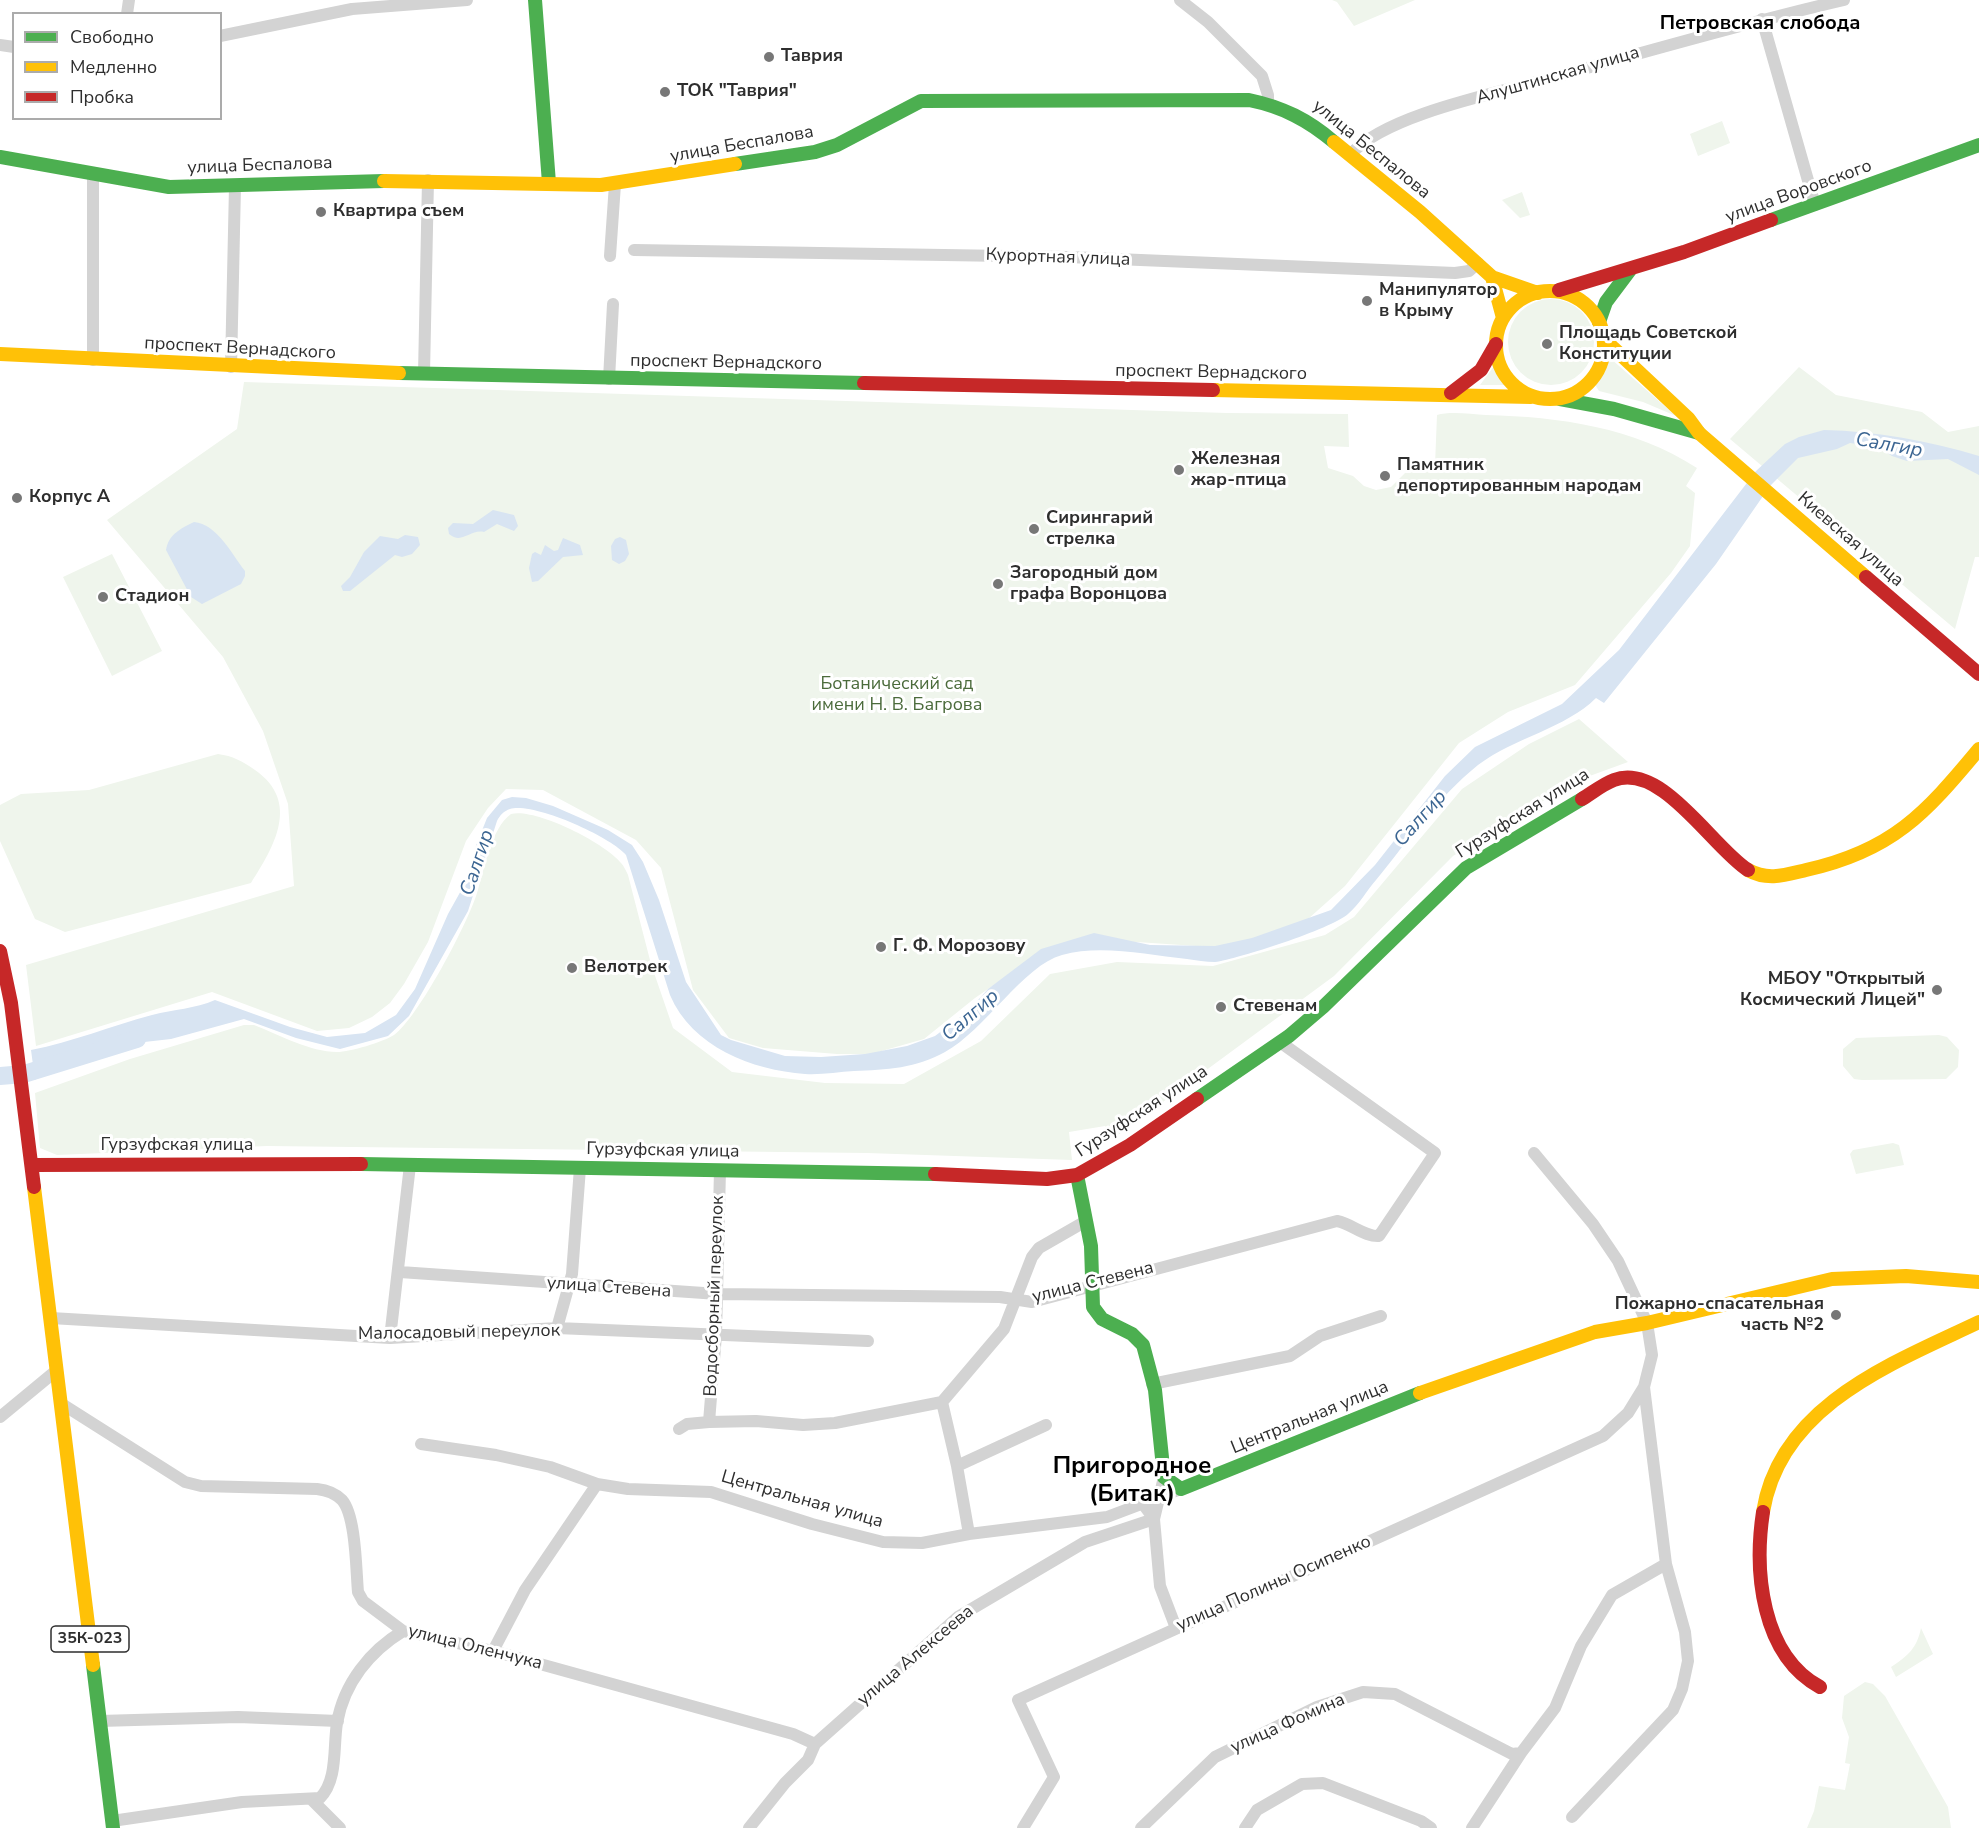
<!DOCTYPE html>
<html>
<head>
<meta charset="utf-8">
<style>
  body { margin:0 }
  #map { position:relative; width:1979px; height:1828px; overflow:hidden; background:#fff; font-family:"Nunito Sans",sans-serif }
  canvas { display:block }
  .legend { position:absolute; left:12px; top:12px; width:210px; height:108px; box-sizing:border-box; background:#fff; border:2px solid #ababab; margin:0; padding:8px 10px; list-style:none; font-size:18px; color:#2e2e2e }
  .legend li { display:flex; align-items:center; gap:12px; height:30px }
  .legend b { width:30px; border:2px solid #ababab }
</style>
</head>
<body>
<div id="map">
<canvas width="1979" height="1828"></canvas>
<ul class="legend">
<li><b style="height:8px;background:#4caf50"></b>Свободно</li>
<li><b style="height:8px;background:#ffc107"></b>Медленно</li>
<li><b style="height:8px;background:#c62828"></b>Пробка</li>
</ul>
</div>
<script>
const g = document.querySelector('canvas').getContext('2d');
g.lineJoin = 'round';
function paint(path, color) { g.fillStyle = color; g.fill(path, 'evenodd'); }
function strokePath(path, color, width, dash) { g.strokeStyle = color; g.lineWidth = width; g.lineCap = dash ? 'butt' : 'round'; g.setLineDash(dash || []); g.stroke(path); }
function write(font, color, halo, rows, align = 'center') {
  g.font = font + ' "Nunito Sans",sans-serif'; g.lineWidth = 6; g.setLineDash([]); g.textBaseline = 'middle'; g.strokeStyle = halo; g.fillStyle = color; for (const [text, x, y, turn = 0] of rows) {
    g.save(); g.translate(x, y); g.rotate((+turn || 0) * Math.PI / 180); g.textAlign = isNaN(turn) ? turn : align; if (halo) g.strokeText(text, 0, 0); g.fillText(text, 0, 0); g.restore();
  }
}
const green = new Path2D(`
  M1332,0h83l-61,26 -17,-24z
  M1722,121l8,22 -32,13 -8,-22z
  M1522,192l8,23 -10,3 -18,-18z
  M1508 342a43 43 0 1 1 86 0a43 43 0 1 1-86 0Z
  M1610,358l66,58 -33,-14 -44,-11 -5,-8z
  M1494,366l12,19h-26z
  M1799,367l37,28 86,17 26,20 31,-6v131h-4l-20,72 -225,-190z
  M244,382l983,31 121,1 1,33 -25,-1 4,22 25,8 11,10 12,4 15,-3 14,-14 30,-8 2,-50c13,-4 34,-1 49,0 74,2 148,12 211,53l-11,18 9,7 -5,53 -19,27 -96,112 -67,27 -49,31 -114,143 -37,33 -55,21 -42,7 -74,-5 -94,9 -68,47 -51,41 -53,15h-34l-74,-6 -34,-10 -36,-48 -32,-122 -25,-28 -93,-50 -37,-1 -18,19 -22,33 -38,101 -24,42 -14,19 -18,14 -23,11 -32,3 -105,-39 -176,54 -10,-81 268,-79 -6,-82 -25,-73 -40,-74 -116,-137 130,-91z
  M112,554l50,97 -50,25 -49,-99z
  M1579,719l49,43 -52,19 -123,75 -119,120 -220,162 -9,-12 -36,6 3,28 -205,-7 -600,-7 -210,9 -17,-7 -5,-55 95,-34 114,-34h10c26,10 56,27 83,27 13,0 46,-10 57,-17 24,-17 74,-112 83,-142 7,-22 14,-65 34,-79 25,-6 94,29 110,49 3,3 5,8 7,12l23,89 22,64 59,44 93,11 79,1 77,-43 69,-67 67,-12 96,4 112,-31 29,-18 108,-128 67,-45z
  M218,754c15,2 24,7 37,16 46,32 19,77 -4,113l-186,49 -30,-13 -35,-78v-36l21,-11 68,-4z
  M1939,1035l8,2 12,13 -1,17 -12,12 -84,1 -8,-1 -11,-13v-17l13,-11z
  M1893,1143l6,2 5,20 -48,9 -6,-20 3,-4z
  M1921,1628l12,26 -37,23 -5,-10c17,-11 26,-19 30,-39z
  M1865,1682l8,2 12,12 63,111 3,21h-144l7,-17 5,-25 26,4 5,-26 -5,-1 4,-26 -7,-19 2,-22z`);
const water = new Path2D(`
  M1824,430c52,1 105,11 155,26v19l-31,-16 -41,2 -15,-5 -14,-9 -28,-4 -13,6 -39,9 -28,28 -54,78 -112,139 -8,-5c-30,30 -82,40 -118,67 -40,32 -70,76 -102,115 -9,10 -17,25 -28,34 -17,15 -110,45 -133,48 -9,0 -19,-2 -28,-3 -40,-4 -86,-15 -125,-4 -38,10 -78,76 -117,97 -28,16 -59,18 -91,19 -16,1 -33,4 -49,3 -53,-4 -113,-27 -135,-79l-44,-140c-15,-18 -92,-53 -116,-46 -6,2 -10,6 -13,12l-29,90 -59,105 -21,20 -48,13 -44,-11 -52,-19 -73,20 -89,10 -35,16 -12,15 -4,-30c41,-8 80,-24 121,-35 22,-6 43,-6 63,-15l75,27 37,10 38,-4 31,-18 19,-26 33,-75 20,-36 7,-30 12,-30 15,-18 10,-3 14,1 27,8 55,24 24,15 11,17 16,38 27,82 35,53 10,5 54,16 36,1 44,-3 42,-8 28,-10 32,-24 21,-23 53,-40 53,-16 56,12 65,1 37,-8 79,-28 44,-45 70,-89 30,-29 87,-43 57,-54 137,-179 29,-27 14,-7z
  M493,510l21,5 4,11 -4,5 -17,-7 -13,8c-14,-3 -22,13 -35,2l-1,-6 5,-5 20,1z
  M194,522c23,2 37,31 51,49v5l-4,8 -39,20 -11,-7 -25,-47c3,-16 14,-21 28,-28z
  M405,535l13,2 2,8 -8,9 -10,3 -7,-2 -45,36h-7l-2,-5 9,-9 14,-25 16,-16 18,3z
  M620,537l6,3 3,14 -4,7 -6,3 -7,-4 -1,-14 4,-7z
  M563,538l17,7 3,10 -20,2 -25,24 -6,1 -3,-14 3,-14 3,-2 6,3 4,-10 9,6 4,-1z`);
const river = new Path2D(`
  M0,1076l24,-2 113,-35`);
const street = new Path2D(`
  M1180,0l28,22 54,54 6,19v9
  M127,14l2,-14
  M1762,19l53,186
  M220,36l132,-27 115,-9
  M0,45l14,2
  M1351,154c36,-41 156,-63 211,-79 94,-26 187,-53 282,-75
  M93,174v186
  M634,250l434,7 387,16 14,-2 9,-8
  M610,256l5,-72
  M231,367l4,-181
  M424,374l4,-194
  M609,379l4,-75
  M1534,1153l59,71 25,37 29,62 5,32 -8,32 22,177 19,68 3,29 -6,28 -9,21 -101,107
  M400,1272l318,22 282,3 32,5 305,-81c15,3 28,16 42,15l56,-83 -155,-111
  M51,1318l339,20 167,-10 311,13
  M557,1328l15,-54 8,-106
  M390,1338l20,-173
  M1152,1384l138,-28 30,-20 61,-20
  M942,1402l15,64
  M62,1404l123,78 16,4 116,3c9,1 18,4 25,11 14,16 14,70 16,92l5,9 40,30 90,20 300,83 22,10
  M0,1417l57,-47
  M709,1422l7,-87 4,-165
  M679,1429l8,-5 22,-2 47,-1 47,4 32,-2 107,-21 62,-73 28,-72 7,-9 47,-27
  M421,1444l75,11 54,12 47,17 31,5 83,3 101,32 71,18 39,1 47,-9 138,-17 74,-28
  M1164,1477l-10,42 6,67 16,42
  M969,1534l-12,-68 89,-41
  M493,1651l32,-61 72,-106
  M100,1721l138,-4 100,4
  M312,1800l28,28
  M112,1821l130,-19 78,-4c18,-18 13,-51 17,-75 7,-40 33,-72 66,-92
  M749,1828l36,-45 23,-23 7,-16 143,-127 127,-75 69,-23 -11,-15
  M1023,1828l31,-51 -36,-77 585,-264 25,-23 16,-26
  M1141,1828l74,-71 102,-50 46,-15 32,2 117,60 9,-1
  M1245,1828l12,-18 45,-26 21,-1 98,38 10,7
  M1472,1828l49,-75 34,-45 26,-62 31,-51 54,-31`);
const fast = new Path2D(`
  M535,0l14,183
  M0,157l169,30 215,-6
  M735,164l80,-12 22,-7 84,-44 328,-1c34,7 59,20 85,42
  M1771,220l208,-75
  M1599,322l7,-20 24,-32
  M399,373l465,10
  M1560,399l54,10 85,24
  M1197,1099l92,-63 34,-29 143,-139 116,-69
  M361,1164l574,10
  M1077,1175l14,71 2,61 9,12 30,15 11,11 12,45 9,87 17,12 239,-96
  M93,1665l20,163`);
const slow = new Path2D(`
  M1334,142l86,70 72,65 46,16
  M384,181l217,4 134,-21
  M1492,277l11,41
  M1496 345a54 54 0 1 1 108 0a54 54 0 1 1-108 0Z
  M1606,341l82,77 11,15 167,144
  M0,354l399,19
  M1213,390l318,7
  M1748,870c20,11 37,5 58,0 86,-19 119,-56 173,-121
  M34,1187l59,478
  M1420,1393l175,-61 52,-9 185,-44 74,-3 73,6
  M1763,1512c17,-107 130,-149 216,-190`);
const jam = new Path2D(`
  M1559,290l125,-38 87,-32
  M864,383l349,7
  M1451,393l30,-23 15,-26
  M1866,577l113,97
  M1582,799c10,-6 21,-15 32,-19 48,-18 98,67 134,90
  M0,951l11,52 23,184
  M32,1165l329,-1
  M935,1174l112,5 30,-4 53,-30 67,-46
  M1763,1512c-9,59 -2,143 57,175`);
const markers = [
  [769,57,6,"#777"],
  [665,92,6,"#777"],
  [321,212,6,"#777"],
  [1367,301,6,"#777"],
  [1547,344,6,"#777"],
  [1179,470,6,"#777"],
  [1385,476,6,"#777"],
  [17,498,6,"#777"],
  [1034,529,6,"#777"],
  [998,584,6,"#777"],
  [103,597,6,"#777"],
  [881,947,6,"#777"],
  [572,968,6,"#777"],
  [1937,990,6,"#777"],
  [1221,1007,6,"#777"],
  [1836,1315,6,"#777"]
];
const shields = [
  [90,1639,78]
];
const shieldNames = [
  ["35К-023",90,1639]
];
const poiNames = [
  ["Таврия",781,57],
  ["ТОК \"Таврия\"",677,92],
  ["Квартира съем",333,212],
  ["Манипулятор",1379,291],
  ["в Крыму",1379,312],
  ["Площадь Советской",1559,334],
  ["Конституции",1559,355],
  ["Железная",1191,460],
  ["жар-птица",1191,481],
  ["Памятник",1397,466],
  ["депортированным народам",1397,487],
  ["Корпус А",29,498],
  ["Сирингарий",1046,519],
  ["стрелка",1046,540],
  ["Загородный дом",1010,574],
  ["графа Воронцова",1010,595],
  ["Стадион",115,597],
  ["Г. Ф. Морозову",893,947],
  ["Велотрек",584,968],
  ["МБОУ \"Открытый",1925,980,"right"],
  ["Космический Лицей\"",1925,1001,"right"],
  ["Стевенам",1233,1007],
  ["Пожарно-спасательная",1824,1305,"right"],
  ["часть №2",1824,1326,"right"]
];
const streetNames = [
  ["Алуштинская улица",1558,76,-16],
  ["улица Беспалова",742,145,-10],
  ["улица Беспалова",1371,150,39],
  ["улица Беспалова",260,166,-2],
  ["улица Воровского",1799,192,-20],
  ["Курортная улица",1058,258,2],
  ["проспект Вернадского",240,349,3],
  ["проспект Вернадского",726,363,1],
  ["проспект Вернадского",1211,373,1],
  ["Киевская улица",1850,540,41],
  ["Гурзуфская улица",1523,814,-32],
  ["Гурзуфская улица",1142,1112,-33],
  ["Гурзуфская улица",177,1146],
  ["Гурзуфская улица",663,1151,1],
  ["улица Стевена",1093,1283,-14],
  ["улица Стевена",609,1288,4],
  ["Водосборный переулок",715,1296,-88],
  ["Малосадовый переулок",459,1333,-1],
  ["Центральная улица",1310,1418,-22],
  ["Центральная улица",802,1500,16],
  ["улица Полины Осипенко",1274,1584,-24],
  ["улица Оленчука",475,1648,14],
  ["улица Алексеева",916,1656,-40],
  ["улица Фомина",1288,1724,-24]
];
const parkNames = [
  ["Ботанический сад",897,685],
  ["имени Н. В. Багрова",897,706]
];
const neighbourhoodNames = [
  ["Петровская слобода",1760,24]
];
const waterNames = [
  ["Салгир",1889,446,10],
  ["Салгир",1421,819,-48],
  ["Салгир",478,863,-72],
  ["Салгир",971,1016,-41]
];
const districtNames = [
  ["Пригородное",1132,1467],
  ["(Битак)",1132,1495]
];
paint(green, '#eff5ec');
paint(water, '#d8e4f2');
strokePath(river, '#d8e4f2', 18);
strokePath(street, '#d3d3d3', 12);
strokePath(fast, '#4caf50', 14);
strokePath(slow, '#ffc107', 14);
strokePath(jam, '#c62828', 14);
for (const [x, y, r, color] of markers) { const dot = new Path2D(); dot.arc(x, y, r, 0, 2 * Math.PI); g.fillStyle = color; g.fill(dot); strokePath(dot, '#fff', 2); }
for (const [x, y, w] of shields) { const box = new Path2D(); box.roundRect(x - w / 2, y - 13, w, 26, 4.5); g.fillStyle = '#fff'; g.fill(box); strokePath(box, '#2e2e2e', 1.5); }
write('bold 16px', '#2e2e2e', null, shieldNames);
write('bold 18px', '#2e2e2e', '#fff', poiNames, 'left');
write('18px', '#2e2e2e', '#fff', streetNames);
write('18px', '#4b6b3b', '#fff', parkNames);
write('bold 20px', '#000', '#fff', neighbourhoodNames);
write('italic 20px', '#3b6592', '#fff', waterNames);
write('bold 24px', '#000', '#fff', districtNames);
</script>
</body>
</html>
